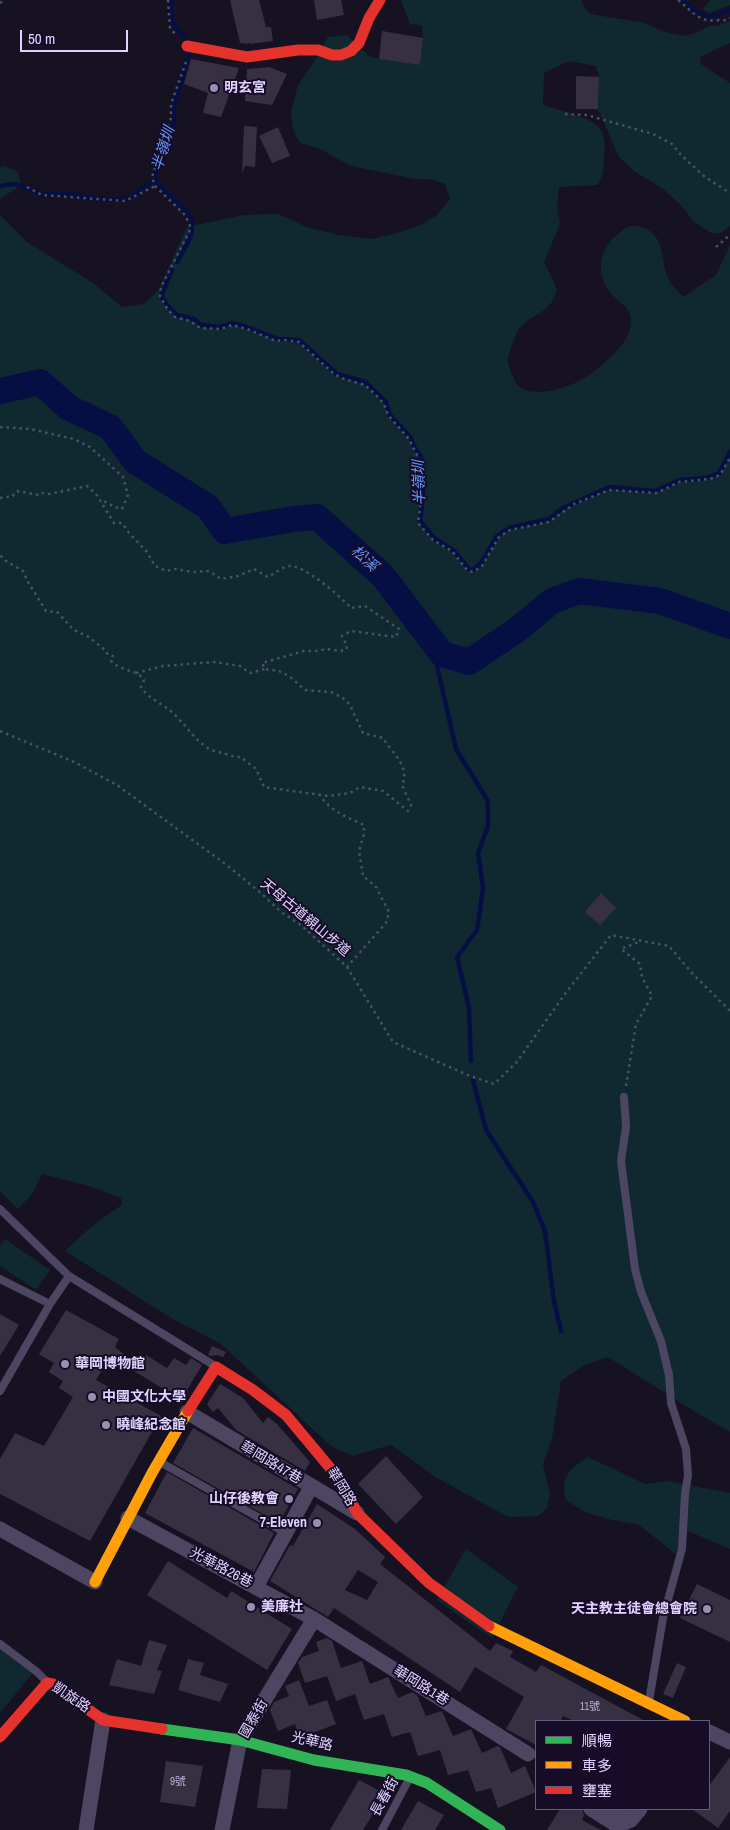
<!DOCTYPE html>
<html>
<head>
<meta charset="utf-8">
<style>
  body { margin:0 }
  #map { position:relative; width:730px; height:1830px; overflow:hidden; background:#171221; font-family:"Archivo Narrow","Noto Sans TC",sans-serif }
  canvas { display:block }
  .legend { position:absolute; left:535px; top:1720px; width:175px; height:90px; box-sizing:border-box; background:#160c27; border:1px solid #675c7d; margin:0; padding:6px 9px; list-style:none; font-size:15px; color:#e1d3ff }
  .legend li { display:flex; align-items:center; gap:10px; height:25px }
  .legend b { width:25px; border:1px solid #675c7d }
  .scale { position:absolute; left:20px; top:30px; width:108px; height:22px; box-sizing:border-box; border:2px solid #e1d3ff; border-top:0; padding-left:6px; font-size:15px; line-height:18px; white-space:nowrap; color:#e1d3ff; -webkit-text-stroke:4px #160c27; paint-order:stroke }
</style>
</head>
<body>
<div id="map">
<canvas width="730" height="1830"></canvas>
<ul class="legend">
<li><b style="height:6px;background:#30b455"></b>順暢</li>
<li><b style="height:6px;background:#ff9f0a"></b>車多</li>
<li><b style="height:6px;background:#e5322d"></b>壅塞</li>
</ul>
<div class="scale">50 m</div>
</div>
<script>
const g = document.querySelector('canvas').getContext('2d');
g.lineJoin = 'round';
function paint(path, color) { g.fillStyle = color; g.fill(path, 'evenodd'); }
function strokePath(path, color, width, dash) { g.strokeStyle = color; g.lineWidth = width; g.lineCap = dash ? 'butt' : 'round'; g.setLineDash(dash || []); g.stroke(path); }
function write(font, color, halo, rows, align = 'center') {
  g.font = font + ' "Archivo Narrow","Noto Sans TC",sans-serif'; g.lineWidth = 4; g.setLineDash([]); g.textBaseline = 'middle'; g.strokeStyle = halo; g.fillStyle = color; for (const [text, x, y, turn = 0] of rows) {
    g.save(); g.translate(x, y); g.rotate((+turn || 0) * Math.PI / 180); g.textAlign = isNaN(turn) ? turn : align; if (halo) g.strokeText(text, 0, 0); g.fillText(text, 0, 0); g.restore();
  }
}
const green = new Path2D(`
  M401,0h180l3,7 6,7 55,9 19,9 21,4 10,-3 14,-7h8l13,-5v22l-28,13 -2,3 1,5 29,19v143l-9,7h-10l-18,-12 -12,-16 -18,-16 -29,-18 -15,-14 -21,-48 1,-32 -3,-11 -27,-5 -25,12 -1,32c15,5 49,12 57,24 5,8 5,18 4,27 0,11 0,20 -7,29l-38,2 -2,20 3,17 -16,38 13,27c-2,4 -3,11 -6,14 -8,11 -24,15 -32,26 -3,3 -11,27 -11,32 0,5 4,13 6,18 8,22 45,11 61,4 15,-6 50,-35 54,-51 2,-6 3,-16 -1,-22 -4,-6 -11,-10 -16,-15 -16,-19 -15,-44 5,-60 6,-5 11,-10 19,-9 27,4 25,27 30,47 2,9 11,17 17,24l33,-22 14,-30v1187l-38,-22 -84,-53 -24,8 -23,16 -9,58 -9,25 7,31 -3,13 -9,8 -30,1 -71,-39 -46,-33 -39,11 -21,-10 -110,-102 -50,-26 -106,-67c18,-18 36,-33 57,-46l-1,-7 -32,-12 -47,-12 -10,20 -14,15 -18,-18v-976l27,27 66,41 29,24 22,-3 15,-14 28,-63 57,-12 34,-1 31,14 30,7 32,4 26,-6 24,-8 16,-10 13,-16 -5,-15 -15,-5h-15l-64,-13 -33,-18 -18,-5 -7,-14 -2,-17 7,-27 16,-23 14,-25 19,-2 22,21 10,3 41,6 3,-27 -1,-12 -12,-2z
  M710,0h20v5l-21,8 -6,-4z
  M4,166l14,6 3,13 -21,14v-32z
  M5,1239l45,31 -14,20 -36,-24v-20z
  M588,1457l57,27 23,-3 62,12v56l-49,-21 -4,27 -38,-30 -31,-6 -23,-7 -19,-12c-6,-24 3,-30 22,-43z
  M466,1549l52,38 -26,51 -55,-38z
  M0,1649l32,25 -32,39z`);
const stream = new Path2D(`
  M171,0c-1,18 0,27 15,38
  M683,0c22,18 18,22 47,10
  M0,186c23,-6 21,4 40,7 9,1 18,0 27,1 20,2 45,10 65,2 6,-3 13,-9 19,-13
  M177,262c8,-15 22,-32 11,-49l-33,-31 1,-8 18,-54v-16l15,-51
  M172,270l-11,26 7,10 9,9 17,4 7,6 19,2 12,-4 15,4 31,12 21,1 38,34 28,8 21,20 4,13 21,23 3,9 7,9 2,41 -3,24 14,17 20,13 15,18 4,1 8,-7 16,-27 12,-8 40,-9 14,-11 46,-21 46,4 25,-11 26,-2 13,-5 11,-21
  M442,654l-5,12 19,83 32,52v25l-10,27 5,35 -6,42 -20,27 12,51 2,53
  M473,1080l13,50 47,72 12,29 9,70 7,30`);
const river = new Path2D(`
  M0,391l40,-9 29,26 41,19 25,34 73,46 17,24 69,-12 23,-2 66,59 59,78 27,8 49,-33 34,-28 27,-10 81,10 70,25`);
const building = new Path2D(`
  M230,0h29l7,27h5l2,14 -24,3v-2l-2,2 -7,-1z
  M314,0h27l3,15 -27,5z
  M382,31l41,7 -3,27 -41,-6z
  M191,59l48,9 -18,49 -18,-4 5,-20 -24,-9z
  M269,67l18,7 -15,31 -27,-4 2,-32z
  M576,76l23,1 -1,32h-22z
  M244,126l13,1 -2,40 -10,-1 -3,7z
  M278,127l12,29 -18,7 -13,-27z
  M601,893l15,15 -16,17 -15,-13z
  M66,1310l53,29 -4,8 19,15 3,-5 5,4 4,-6 21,13 7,-10 12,7 5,-7 11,7 -21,35 -71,-44 -14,24 65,36 -71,125 -90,-47v-35l15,-26 29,13 29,-49 -14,-9 4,-7 -14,-9 5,-9 -15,-9z
  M0,1314l19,11 -19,31z
  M212,1346l14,6 -3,5 -6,-2 -7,1 -2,-1z
  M220,1384l23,14 20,25 5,-6 9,7 33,38 -5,9 -69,-41 -18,-22 -5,4 -6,-8z
  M193,1428l105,61 -19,34 -106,-60z
  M386,1456l37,41 -27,27 -38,-40z
  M167,1472l107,61 -20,39 -109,-59z
  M317,1504l38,25 30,28 -5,7 110,87 6,-8 17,8 -3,6 26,15 5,-7 104,56h-71l-11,-5 -2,5h-25v24l-30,-16 18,-32 -49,-30 -15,25 -126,-84 -6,9 -58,-36 20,-36 3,1zM358,1570l20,12 -11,18 -22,-10z
  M168,1561l59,37 4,-7 61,38 -25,41 -120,-75z
  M697,1584l33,16v42l-50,-24z
  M327,1638l5,3 9,27 21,-7 8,23 18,-7 10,21 14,-6 5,3 9,21 16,-5 11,25 18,-7 11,24 16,-7 2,1 11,26 14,-7 11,26 -38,16 -7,-20 -15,4 -8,-22 -20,5 -8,-25 -22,6 -8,-24 -18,5 -8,-23 -20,6 -9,-26 -19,7 -9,-25 -22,7 -7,-20 4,-6 17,-6 -3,-9z
  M149,1640l18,5 -10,25 5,1 -8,23 -45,-9 8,-26 24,7z
  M188,1659l16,4 -4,12 28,9 -8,18 -42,-12z
  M677,1663l9,4 -13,31 -10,-4z
  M299,1680l10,26 18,-6 9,24 -23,9 3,9 -9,3 -5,-1 -7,-20 -17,7 -8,-21 4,-8 15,-6 -4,-10z
  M730,1757v54l-12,17 -26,-19h17v-23z
  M166,1761l37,5 -8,41 -35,-5z
  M262,1769l29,1 -4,39 -30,-1z
  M359,1780l26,14 -22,36h-33z
  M418,1801l26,14 -9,15h-34z
  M560,1809h22l2,6 -2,5 19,10h-54z`);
const path = new Path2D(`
  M168,0l2,28 5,6
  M678,0c15,12 21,23 41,20 5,0 7,1 11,-2
  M0,3l5,-3
  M186,62l-15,42v14l-19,59 3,9 30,29 6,13 -30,59 -1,9 8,14 7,7 15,4 10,7 21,1 11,-4 15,4 29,12 8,-1 15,2 34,31 8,5 24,7 10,9 9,10 4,11 21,24 11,22 1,41 -3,21 15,17 19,11 15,19 6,2 9,-6 17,-29 11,-7 39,-8 25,-18 35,-14 48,3 22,-11 31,-3 10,-4 10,-17
  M565,114l22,1 66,19 19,10 10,12 23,21 25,16
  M27,187l15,8 83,6 30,-15
  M716,247l14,-12
  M0,427l30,2 44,10 16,8 33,30 5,18 -6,14c-10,-2 -14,-7 -22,-9
  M0,498l13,-2 1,-3 4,-2 21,4 2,-2 8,1 38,-8 9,8 18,29h8l7,10 18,19 8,14 11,5 10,-2 17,3 16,-1 12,8 17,-3 16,-7 14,8c6,-3 14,-10 21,-11 14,-2 52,31 62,42l14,-2 34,23 -3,8 -45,-6 -9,5 5,10 -1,4 -5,1 -15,-2 -8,2h-14l-42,12 3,6 14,2 10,5 16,14 26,2 12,6 7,7 13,28 20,5c9,15 28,29 19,47l9,20 -3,6 -25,-20 -23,-4 -10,6 -22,3 -64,-9 -8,-18 -15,-12c-7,0 -9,-1 -15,-3 -5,-2 -10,-2 -15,-4 -18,-10 -27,-29 -43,-41 -9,-7 -21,-12 -27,-22l3,-7c-8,-10 -12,-7 -22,-12 -4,-1 -7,-4 -11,-7l2,-3v-2l-5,-1 -3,-5 -16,-13 -15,-7 -17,-18 -11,-1 -18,-29 -5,-11 -17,-10 -6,-6
  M136,673l27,-7 51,-4 26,4 10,7 15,-4
  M0,731l74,31 43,23 111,81 34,28 19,18 20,13 46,42 46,75 77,34 24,8 22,-21 49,-69 46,-59 58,11 23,27 38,38
  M319,794c10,16 27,23 45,31v9l-5,17 4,25 13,11 13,25 -3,11 -39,44
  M626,1086l10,-62 16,-28 -10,-19 -2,-13 -19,-15 20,-8`);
const lane = new Path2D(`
  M624,1097l2,30 -5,34 14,108 6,23 20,49 8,34 2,28 15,46 2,26 -3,19 -3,55 -19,69 -14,83
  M0,1209l69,67 146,90
  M0,1279l50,25
  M0,1391l50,-87 19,-28
  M160,1462l126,71
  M0,1644l37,28 10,10
  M382,1830l27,-51`);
const street = new Path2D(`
  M187,1412l170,101
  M128,1518l186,101 214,135
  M0,1529l95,53
  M256,1587l55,-100
  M709,1732l21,10
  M591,1809l27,17 13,-6 9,-11
  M611,1809l20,11
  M86,1830l17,-110
  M222,1830l18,-90 74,-121`);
const fast = new Path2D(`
  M162,1729l78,11 74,20 92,15 21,8 73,47`);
const slow = new Path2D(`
  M95,1582l57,-109 36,-62
  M489,1626l196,95`);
const jam = new Path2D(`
  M187,46l60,11 51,-7h20l14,5h9l10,-4 8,-8 10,-25 11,-18
  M188,1411l28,-44 37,23 33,25 55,66 16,32 72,70 60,43
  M0,1737l47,-54 6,1 50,36 59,9`);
const markers = [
  [214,88,5,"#9a8fb1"],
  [65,1364,5,"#9a8fb1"],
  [92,1397,5,"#9a8fb1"],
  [106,1425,5,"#9a8fb1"],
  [289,1499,5,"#9a8fb1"],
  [317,1523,5,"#9a8fb1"],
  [251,1607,5,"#9a8fb1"],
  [707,1609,5,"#9a8fb1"]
];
const numberNames = [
  ["11號",590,1707],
  ["9號",178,1782]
];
const poiNames = [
  ["明玄宮",224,88],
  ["華岡博物館",75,1364],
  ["中國文化大學",102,1397],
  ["曉峰紀念館",116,1425],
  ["山仔後教會",279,1499,"right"],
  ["7-Eleven",307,1523,"right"],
  ["美廉社",261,1607],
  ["天主教主徒會總會院",697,1609,"right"]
];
const streetNames = [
  ["天母古道親山步道",305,918,40],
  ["華岡路47巷",271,1463,31],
  ["華岡路",341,1487,59],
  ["光華路26巷",221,1568,28],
  ["華岡路1巷",421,1686,32],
  ["凱旋路",71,1698,34],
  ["國泰街",254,1719,-60],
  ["光華路",312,1742,13],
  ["長春街",385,1797,-61]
];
const waterNames = [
  ["半嶺圳",164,149,-73],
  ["半嶺圳",420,483,-92],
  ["松溪",364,559,42]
];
paint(green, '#102830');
strokePath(stream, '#060f44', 4.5);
strokePath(river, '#060f44', 26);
paint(building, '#373043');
strokePath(path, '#485266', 2.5, [2.5, 4]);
strokePath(lane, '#4d4662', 8);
strokePath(street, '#4d4662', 15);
strokePath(fast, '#30b455', 11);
strokePath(slow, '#ff9f0a', 11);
strokePath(jam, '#e5322d', 11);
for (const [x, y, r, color] of markers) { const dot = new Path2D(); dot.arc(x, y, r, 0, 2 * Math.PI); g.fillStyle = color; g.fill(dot); strokePath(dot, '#160c27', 2); }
write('11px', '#b6aad0', null, numberNames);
write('bold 14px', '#e1d3ff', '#160c27', poiNames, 'left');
write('14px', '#e1d3ff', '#160c27', streetNames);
write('italic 15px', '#6196ff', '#160c27', waterNames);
</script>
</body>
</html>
